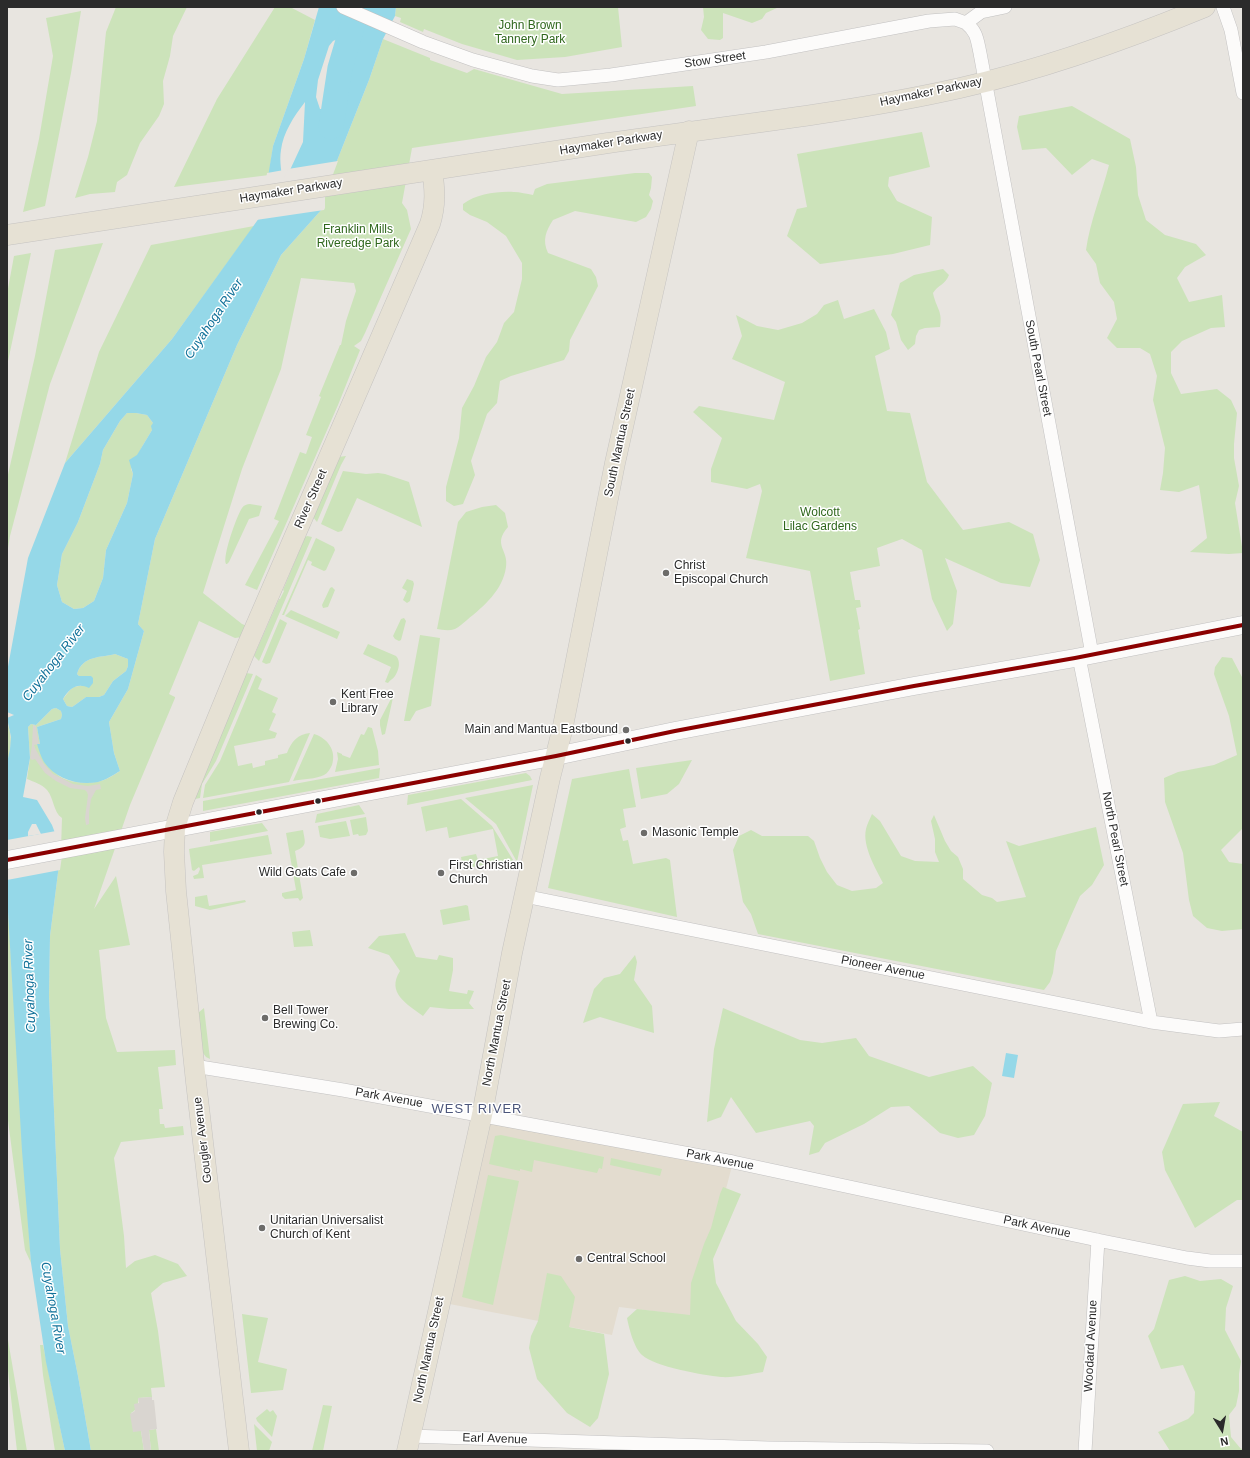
<!DOCTYPE html>
<html>
<head>
<meta charset="utf-8">
<style>
  body { margin:0 }
  #map { position:relative; width:1250px; height:1458px; overflow:hidden; background:#e8e5e0; font-family:Helvetica,sans-serif }
  canvas { display:block }
  .frame { position:absolute; inset:0; border:8px solid #2b2b2b; pointer-events:none }
  .north { position:absolute; left:1202px; top:1410px; width:40px; height:40px; -webkit-text-stroke:3px #fff; paint-order:stroke; rotate:169deg; font-size:11px; font-weight:700; line-height:16px; text-align:center; color:#2b2b2b }
  .north::after { content:''; display:block; margin:auto; width:14px; height:18px; background:#2b2b2b; clip-path:polygon(50% 0,100% 100%,50% 72%,0 100%) }
</style>
</head>
<body>
<div id="map">
<canvas width="1250" height="1458"></canvas>
<div class="frame"></div>
<div class="north">N</div>
</div>
<script>
const g = document.querySelector('canvas').getContext('2d');
g.lineJoin = 'round';
function paint(path, color) { g.fillStyle = color; g.fill(path, 'evenodd'); }
function strokePath(path, color, width, dash) { g.strokeStyle = color; g.lineWidth = width; g.lineCap = dash ? 'butt' : 'round'; g.setLineDash(dash || []); g.stroke(path); }
function write(font, color, halo, rows, align = 'center') {
  g.font = font + ' Helvetica,sans-serif'; g.lineWidth = 3; g.setLineDash([]); g.textBaseline = 'middle'; g.strokeStyle = halo; g.fillStyle = color; for (const [text, x, y, turn = 0] of rows) {
    g.save(); g.translate(x, y); g.rotate((+turn || 0) * Math.PI / 180); g.textAlign = isNaN(turn) ? turn : align; if (halo) g.strokeText(text, 0, 0); g.fillText(text, 0, 0); g.restore();
  }
}
const education = new Path2D(`
  M482,1115l251,47 -40,154 -74,-9 -7,28 -173,-33z`);
const green = new Path2D(`
  M116,7h71l-14,29 -3,20 -7,25 1,23 -5,12 -19,27 -13,32 -10,7 -2,10 -25,2 -15,4 13,-41 9,-36 9,-89z
  M275,7h15l25,13 -11,39 -31,87 -4,29 -95,12 43,-88z
  M396,7h222l4,40 -57,10 -48,3 -55,-16 -38,-15 -1,3 -23,-10 1,-4 -6,-2z
  M703,7h76l-13,6 -4,6 -10,4 -29,-10v25l-3,2 -12,-1 -7,-9 3,-13z
  M81,11l-10,62 -26,133 -22,6 16,-73 14,-83 -7,-38z
  M383,39l47,19v2l37,13 7,-4 88,25 131,-8 3,20 -284,42 -10,55 5,7 4,19 -46,104 -4,8 -7,5 6,4 -22,55 -81,185 -12,-5 34,-64 -5,-2 26,-67 6,2 6,-17 -6,-2 15,-38 -2,-1 21,-51h1l5,-24 10,-30 -2,-8 -53,-5 -20,91 -39,100 -39,124 39,31 5,2 -5,11 -7,1 -36,-17 -30,73 6,3v1l-45,107 -36,104 22,-33 14,69 -31,5 7,68 11,34 58,-2 1,15 -18,2 5,42h-4l1,15h4l1,4 18,-2 1,9 -63,7 -7,16 10,78 2,32 9,-7 20,-6 23,9 9,12 -24,7 -12,10 7,38 7,56 -14,1 1,9 -14,1c1,6 -1,12 -7,15l10,18 3,20h-53l-13,-75 -10,-50 -8,-77 -11,-253 1,-60 11,-87 1,-31c-9,-6 -8,-20 -15,-28 -5,-6 -13,-8 -20,-11l3,-21 -2,-31 3,-3 5,1 16,-16 4,-1 5,3 1,4 -1,4 -24,8 3,17h-3c6,9 10,19 17,27 10,13 35,14 50,9 5,-2 11,-6 16,-9l-6,-18 -5,-31 19,-33 16,-58 -6,-7 17,-85 82,-194 44,-90 42,-47v-12l46,-116z
  M1072,106l58,33 6,28 2,28 8,25 19,15 31,9 10,11 -21,12 -8,11 12,24 33,-7 3,32 -14,1 -29,13 -11,11v21l10,21 36,-5 14,11 6,13 -3,31v14l5,28 -4,17 8,50 -14,1 -39,-2 17,-14 -8,-53 -20,7 -19,-2 3,-17 2,-25 -12,-48 4,-24 -7,-22 -10,-6h-23l-10,-10 10,-19 -3,-17 -14,-19 -4,-19 -10,-14c4,-29 16,-57 23,-85l-17,-6 -20,16 -26,-27 -24,2 -5,-23 2,-11z
  M922,132l8,35 -41,10 -1,9 9,15 35,16 -2,28 -37,9 -73,10 -33,-28 10,-27 10,-2 -10,-53z
  M635,173h14l3,4 -1,11 -2,7 4,6 -2,8 -5,8 -10,5 -61,-11 -22,9c-7,11 -11,20 -5,33l43,16 5,8 2,9 -28,54 -1,11 -5,9 -53,16 -11,5 -3,22 -10,11 -16,47 4,14 -12,29 -9,2 -8,-5v-14l13,-49 3,-30 12,-22 12,-29 11,-15 7,-19 10,-11 8,-33v-16l-16,-27 -19,-14 -17,-7 -7,-5v-6c13,-10 35,-13 51,-12 6,0 13,2 19,3l2,-6 12,-5z
  M254,226l-82,113 -107,124 34,-111 52,-107z
  M103,243l-53,141 -40,152 -3,18v-75l28,-123 20,-106z
  M31,253l-24,113v-72l7,-38z
  M943,269l6,6c-4,10 -10,9 -16,18 3,15 10,18 7,34l-15,1 -6,2 -3,6 -1,8 -7,6 -7,-10 -5,-18 -5,-7 9,-32 14,-8z
  M838,300l6,19 30,-10 12,23 4,17 -15,7 12,55 23,2 17,69 36,48 46,-8 24,12 7,26 -10,27 -29,-4 -56,-25 12,33 -4,33 -6,7 -15,-32 -10,-49 -20,-11 -25,9 3,18 -30,6 5,28h5l1,7 -5,1 4,21 -2,1 7,44 -35,7 -20,-110 -64,-13 16,-67 -2,-7 -13,5 -36,-7v-13l11,-31 -29,-26 6,-6 75,14 11,-38 -53,-23 10,-23 -6,-21 21,11 21,4 24,-7 15,-9 7,-9z
  M127,413h9l11,2 6,8 -1,7 -9,15 -12,24 2,5 -6,29 -21,47 -3,28 -9,23 -11,7 -9,1 -12,-7 -5,-17 5,-31 16,-32 22,-58 3,-14 17,-29z
  M346,456l-5,9 -24,57 -4,-5 25,-60z
  M343,471l23,3 12,-1 7,1 24,8 13,45 -65,-29 -15,33 -4,1 -17,-8z
  M250,504l12,2 -3,10 -10,3 -20,43 -2,2h-1c-4,-7 11,-49 16,-56 2,-3 5,-4 8,-4z
  M496,505l9,8 3,14c-16,18 1,23 -2,40 -3,23 -22,39 -39,53 -4,3 -8,7 -12,9 -6,2 -12,1 -18,0l21,-107 8,-10 16,-5z
  M307,536l5,1 -53,124 -5,-5 25,-57h1l4,-8 -1,-1 22,-53z
  M316,538l18,9 1,3 -9,20 -2,1 -13,-6 1,-3 -4,-2 -24,55h-2z
  M407,579l6,2 1,3 -4,17 -3,2 -4,-3 4,-9 -5,-3z
  M332,587l3,3 -7,17 -5,1 -1,-3 8,-17z
  M291,610l49,22 -3,7 -52,-23z
  M404,618l2,3 -5,19 -2,1 -4,-2 -2,-3 8,-17z
  M280,619l7,4 -17,40 -4,1 -4,-2z
  M420,635l20,3 -9,68 -15,5 -6,10h-6z
  M368,644l28,12c5,5 3,14 -1,20 -2,3 -5,4 -7,7l-3,-1 6,-15 -28,-13z
  M115,654l13,5v7l-2,5 -13,10 -9,14 -5,2h-13l-11,8 -3,2 -5,-1 -4,-7 7,-9 4,-3 10,-2 7,-9h-12l-2,-2c6,-19 23,-16 38,-20z
  M1222,657l10,1 11,21v149l-22,22 8,12 14,2v65l-21,2 -15,-3 -14,-12 -4,-16 -6,-47 -18,-51 -1,-24 14,-6 36,-7 23,-10 -8,-39 -15,-42 1,-7z
  M246,673l7,1 -37,87 -14,23 -2,14 -5,1 4,-12z
  M256,675l6,4 -4,10 20,9 -6,14 4,2 -7,16 8,3 -2,5 -41,8 4,20 14,-3 1,5 12,-3v-4l13,-3v-3l9,-2c4,-11 11,-19 23,-20l-21,49 -86,16 2,-13 15,-24z
  M394,693l-9,41 -3,1 -2,-10v-5z
  M7,723c6,13 4,27 0,40z
  M368,727l4,1 6,23 1,14 -44,7 3,-13 -1,-7 5,2v1l8,3 11,-24 3,1z
  M314,734c13,4 23,16 18,31 -2,4 -4,8 -8,10 -7,4 -22,4 -31,6z
  M692,760l-13,24 -12,10 -26,5 -5,-31z
  M380,768l-1,10 -176,33v-10z
  M629,769l7,38 -13,2 3,18 -6,2 3,12 5,-1 5,24 33,-6 4,2 7,57 -129,-29 24,-109z
  M526,773l4,3 2,4 -125,25 1,-10z
  M533,785l-16,77 -21,-38 -31,-26z
  M461,799l31,27 23,37 -16,-1 -36,7 -2,-12 15,-3 2,6 20,-4 -5,-27 -44,9 -2,-11 -20,4 -1,1 -5,-25z
  M359,805l6,9 -50,9 2,-9z
  M872,814l8,7 21,35 14,5 24,1 -4,-10v-13l-4,-18 3,-6 11,26 6,10 7,6 5,12v10l19,16 10,3 5,4 29,-5 -20,-56 13,5 77,-19 8,38 -12,20 -12,11 -9,20 -15,35 -3,22 -3,9 -6,8 -286,-56 -7,-20 -8,-12 -10,-52 6,-14 12,-6 11,6h46l6,5 6,17 7,14 10,13 15,6 24,-3 7,-5c-7,-14 -21,-37 -17,-54 1,-5 4,-10 6,-15z
  M366,817l2,14 -2,4 -7,1 -1,-2 -5,1 -3,-15z
  M346,821l4,15 -20,3 -10,-2 -2,-11z
  M262,823l6,8 -58,11v-10z
  M303,830c2,12 5,16 -8,21l8,47 -3,3 -2,-3 -13,1 -3,-3v-3l14,-3 -10,-57z
  M268,835l4,19 -70,11 2,13 -10,1 -1,-3 5,-2 2,-5 -1,-2 -5,4 -2,-1 -3,-21z
  M7,894l24,369 -6,-13 -18,-137z
  M207,895l2,11 36,-6 1,2 -36,8 -15,-4v-9z
  M466,905l2,1 2,14 -27,5 -3,-15z
  M310,930l3,16 -19,1 -2,-15z
  M405,933l11,24 21,3 2,-5 14,3v12l-4,21 18,3 1,-4 6,1 -5,12 5,6h-25l-19,-2 -7,9c-16,-12 -37,-23 -23,-45l-11,-16 -21,-7 11,-12z
  M635,955l2,7 -3,18 18,26 2,27 -54,-16 -17,6 11,-34 10,-11 16,-4z
  M204,1008l6,51 -4,-2 -3,-4 -5,-40z
  M723,1008l77,32 22,3 34,-5 13,18 60,21 44,-11 19,17 -7,33 -11,19 -16,3 -18,-5 -31,-27 -18,1 -27,17 -39,19 -6,9 -10,3 5,-29 -4,-5 -54,12 -25,-36 -10,20 -14,5 7,-73z
  M1220,1102l-6,14 29,16v68h-6l-42,28 -30,-58 -3,-18 21,-48z
  M501,1135l103,22 -2,12 -3,-1 -2,5 -63,-13 -2,12 -12,-3v2l-31,-7 6,-28z
  M611,1158l51,11 -2,7 -50,-11z
  M488,1175l31,6 -26,124 -31,-8z
  M723,1187l18,7 -28,65 3,24 20,38 22,23 9,13 -4,15c-13,2 -29,6 -42,5 -18,-2 -66,-10 -79,-22 -8,-7 -13,-27 -15,-37l10,-9 53,6 1,-32 13,-39 7,-16 9,-34z
  M547,1273l14,3 14,21 -6,30 35,7 5,40 -11,44 -8,9 -23,-14 -30,-34 -8,-31 2,-12 7,-15z
  M1185,1276l15,5 21,-2 12,7 -7,22 -1,22 16,31 -2,13v17l-3,15 -7,9 2,22 10,12 2,-1v3h-73l-12,-19 30,-13 6,-6 1,-21 -12,-27 -22,4 -13,-33 6,-7 15,-49z
  M242,1314l26,4 -10,44 29,7 -4,21 -32,3z
  M7,1334l20,117h-10l-10,-89z
  M40,1345h3l22,106h-10l-12,-76z
  M323,1405l9,1 -9,45h-11z
  M267,1409l3,3 3,-2 4,6 -5,21 -15,-16 -1,-3z
  M254,1424l18,18 -3,9h-12z
  M156,1429l3,22h-8l-2,-21z`);
const plaza = new Path2D(`
  M33,725l3,1 3,18 -5,1 2,5 8,14 9,10 20,10 15,2 12,-2 1,5 -5,1 -5,9 -2,14v11l-3,1 -1,-7 3,-23 -1,-3 -2,-2 -15,-2 -14,-7 -11,-8 -10,-14 -3,1 -2,-2 2,-13z
  M152,1397v3h2l3,29 -8,1 2,21h-7l-3,-20 -8,1 -3,-18 5,-3 -1,-7 5,-1 -1,-5z`);
const water = new Path2D(`
  M319,7h77l-1,9 -12,23 -14,41 -46,116v12l-42,47 -44,90 -82,194 -17,85 6,7 -16,58 -19,33 5,31 6,18c-7,4 -14,9 -22,11 -20,4 -42,-3 -54,-20 -3,-5 -5,-12 -7,-18h3l-3,-17 24,-8 1,-4 -1,-4 -5,-3 -4,1 -16,16 -5,-1 -3,3 2,31 -7,39 14,3 15,25 9,24 -11,87 -1,60 11,253 8,77 10,50 13,75h-26l-19,-89 -15,-99 -9,-112 -15,-256v-132l3,-14 1,-12 -4,-19 7,-3 -7,-3v-40l21,-114 37,-95 107,-124 90,-125 11,-68 31,-87zM342,37c1,17 2,37 -4,53 -2,7 -8,13 -11,19h-7l-4,-12 2,-17 11,-34 4,-5zM305,102l-2,40 -20,43c-1,-11 -4,-24 -2,-35 2,-17 13,-34 24,-48zM127,413h9l11,2 6,8 -2,3 1,4 -15,25 -8,5 4,14 -6,29 -21,47 -3,28 -9,23 -11,7 -9,1 -12,-7 -5,-17 5,-31 16,-32 22,-58 3,-14 17,-29zM115,654l13,5v7l-2,5 -13,10 -9,14 -5,2h-13l-11,8 -3,2 -5,-1 -4,-7c6,-10 14,-17 26,-11l4,-5v-5l-2,-2h-12l-2,-2c6,-19 23,-16 38,-20zM32,824h4l5,10 -13,2v-4z
  M1006,1053l12,2 -4,23 -12,-2z`);
const pier = new Path2D(`
  M338,161l-13,35v12l-1,2 -68,10 5,-7 6,-40 17,-3v8l4,-9z
  M56,831l7,18 -3,21 -53,10v-40z`);
const river = new Path2D(`
  M331,127l9,-59 13,-44`);
const street = new Path2D(`
  M343,7l80,35 50,18 59,16 26,4 53,-5 155,-23 163,-31 26,-2 11,4 15,-11 24,-5
  M1223,7l8,23 12,63
  M966,23c11,9 11,16 14,30l112,601
  M1079,657l72,365
  M524,896l627,126 68,9 24,-2
  M194,1066l149,24 390,72 369,79 85,17 23,3h33
  M410,1436l358,12 219,3
  M1085,1451l13,-211`);
const secondary = new Path2D(`
  M7,860l549,-104 119,-25 239,-45 161,-28 168,-33`);
const primary = new Path2D(`
  M7,235c200,-31 401,-61 601,-92 117,-17 236,-29 352,-55 84,-19 165,-48 245,-81
  M239,1451l-43,-369 -20,-191 -2,-39 1,-24 8,-26 64,-156 183,-422c6,-19 5,-35 2,-54
  M407,1451l75,-336 30,-162 38,-175 12,-47 53,-268 74,-332`);
const bus1 = new Path2D(`
  M7,860l549,-104 119,-25 239,-45 161,-28 168,-33`);
const markers = [
  [666,573,4,"#6d6c6a"],
  [333,702,4,"#6d6c6a"],
  [626,730,4,"#6d6c6a"],
  [628,741,3.5,"#2b2b2b"],
  [318,801,3.5,"#2b2b2b"],
  [259,812,3.5,"#2b2b2b"],
  [644,833,4,"#6d6c6a"],
  [354,873,4,"#6d6c6a"],
  [441,873,4,"#6d6c6a"],
  [265,1018,4,"#6d6c6a"],
  [262,1228,4,"#6d6c6a"],
  [579,1259,4,"#6d6c6a"]
];
const parkNames = [
  ["John Brown",530,26],
  ["Tannery Park",530,40],
  ["Franklin Mills",358,230],
  ["Riveredge Park",358,244],
  ["Wolcott",820,513],
  ["Lilac Gardens",820,527]
];
const streetNames = [
  ["Stow Street",715,60,-8],
  ["Haymaker Parkway",931,92,-12],
  ["Haymaker Parkway",611,143,-9],
  ["Haymaker Parkway",291,191,-9],
  ["South Pearl Street",1038,368,79],
  ["South Mantua Street",620,443,-78],
  ["River Street",311,499,-66],
  ["North Pearl Street",1115,839,79],
  ["Pioneer Avenue",883,968,11],
  ["North Mantua Street",497,1033,-79],
  ["Park Avenue",389,1098,10],
  ["Gougler Avenue",203,1140,-97],
  ["Park Avenue",720,1160,11],
  ["Park Avenue",1037,1227,12],
  ["Woodard Avenue",1091,1346,-87],
  ["North Mantua Street",429,1350,-78],
  ["Earl Avenue",495,1439,2]
];
const poiNames = [
  ["Christ",674,566],
  ["Episcopal Church",674,580],
  ["Kent Free",341,695],
  ["Library",341,709],
  ["Main and Mantua Eastbound",618,730,"right"],
  ["Masonic Temple",652,833],
  ["First Christian",449,866],
  ["Church",449,880],
  ["Wild Goats Cafe",346,873,"right"],
  ["Bell Tower",273,1011],
  ["Brewing Co.",273,1025],
  ["Unitarian Universalist",270,1221],
  ["Church of Kent",270,1235],
  ["Central School",587,1259]
];
const waterNames = [
  ["Cuyahoga River",214,319,-56],
  ["Cuyahoga River",54,663,-52],
  ["Cuyahoga River",30,986,-92],
  ["Cuyahoga River",53,1308,80]
];
const neighbourhoodNames = [
  ["WEST RIVER",477,1109]
];
paint(education, '#e3dccf');
paint(green, '#cce3ba');
paint(plaza, '#d9d5d0');
paint(water, '#95d8e8');
paint(pier, '#e8e5e0');
strokePath(river, '#95d8e8', 25);
strokePath(street, '#c2c1c1', 14);
strokePath(secondary, '#c2c1c1', 19);
strokePath(primary, '#c5c3c1', 21);
strokePath(street, '#fcfbfa', 13);
strokePath(secondary, '#fcfbfa', 18);
strokePath(primary, '#e6e1d4', 20);
strokePath(bus1, '#8b0000', 4);
for (const [x, y, r, color] of markers) { const dot = new Path2D(); dot.arc(x, y, r, 0, 2 * Math.PI); g.fillStyle = color; g.fill(dot); strokePath(dot, '#fff', 1.5); }
write('12px', '#2f671c', '#fff', parkNames);
write('12px', '#2b2b2b', '#fff', streetNames);
write('12px', '#2b2b2b', '#fff', poiNames, 'left');
write('italic 13px', '#107199', '#fff', waterNames);
g.letterSpacing = '1px';
write('13px', '#4c567b', '#fff', neighbourhoodNames);
g.letterSpacing = '0px';
</script>
</body>
</html>
